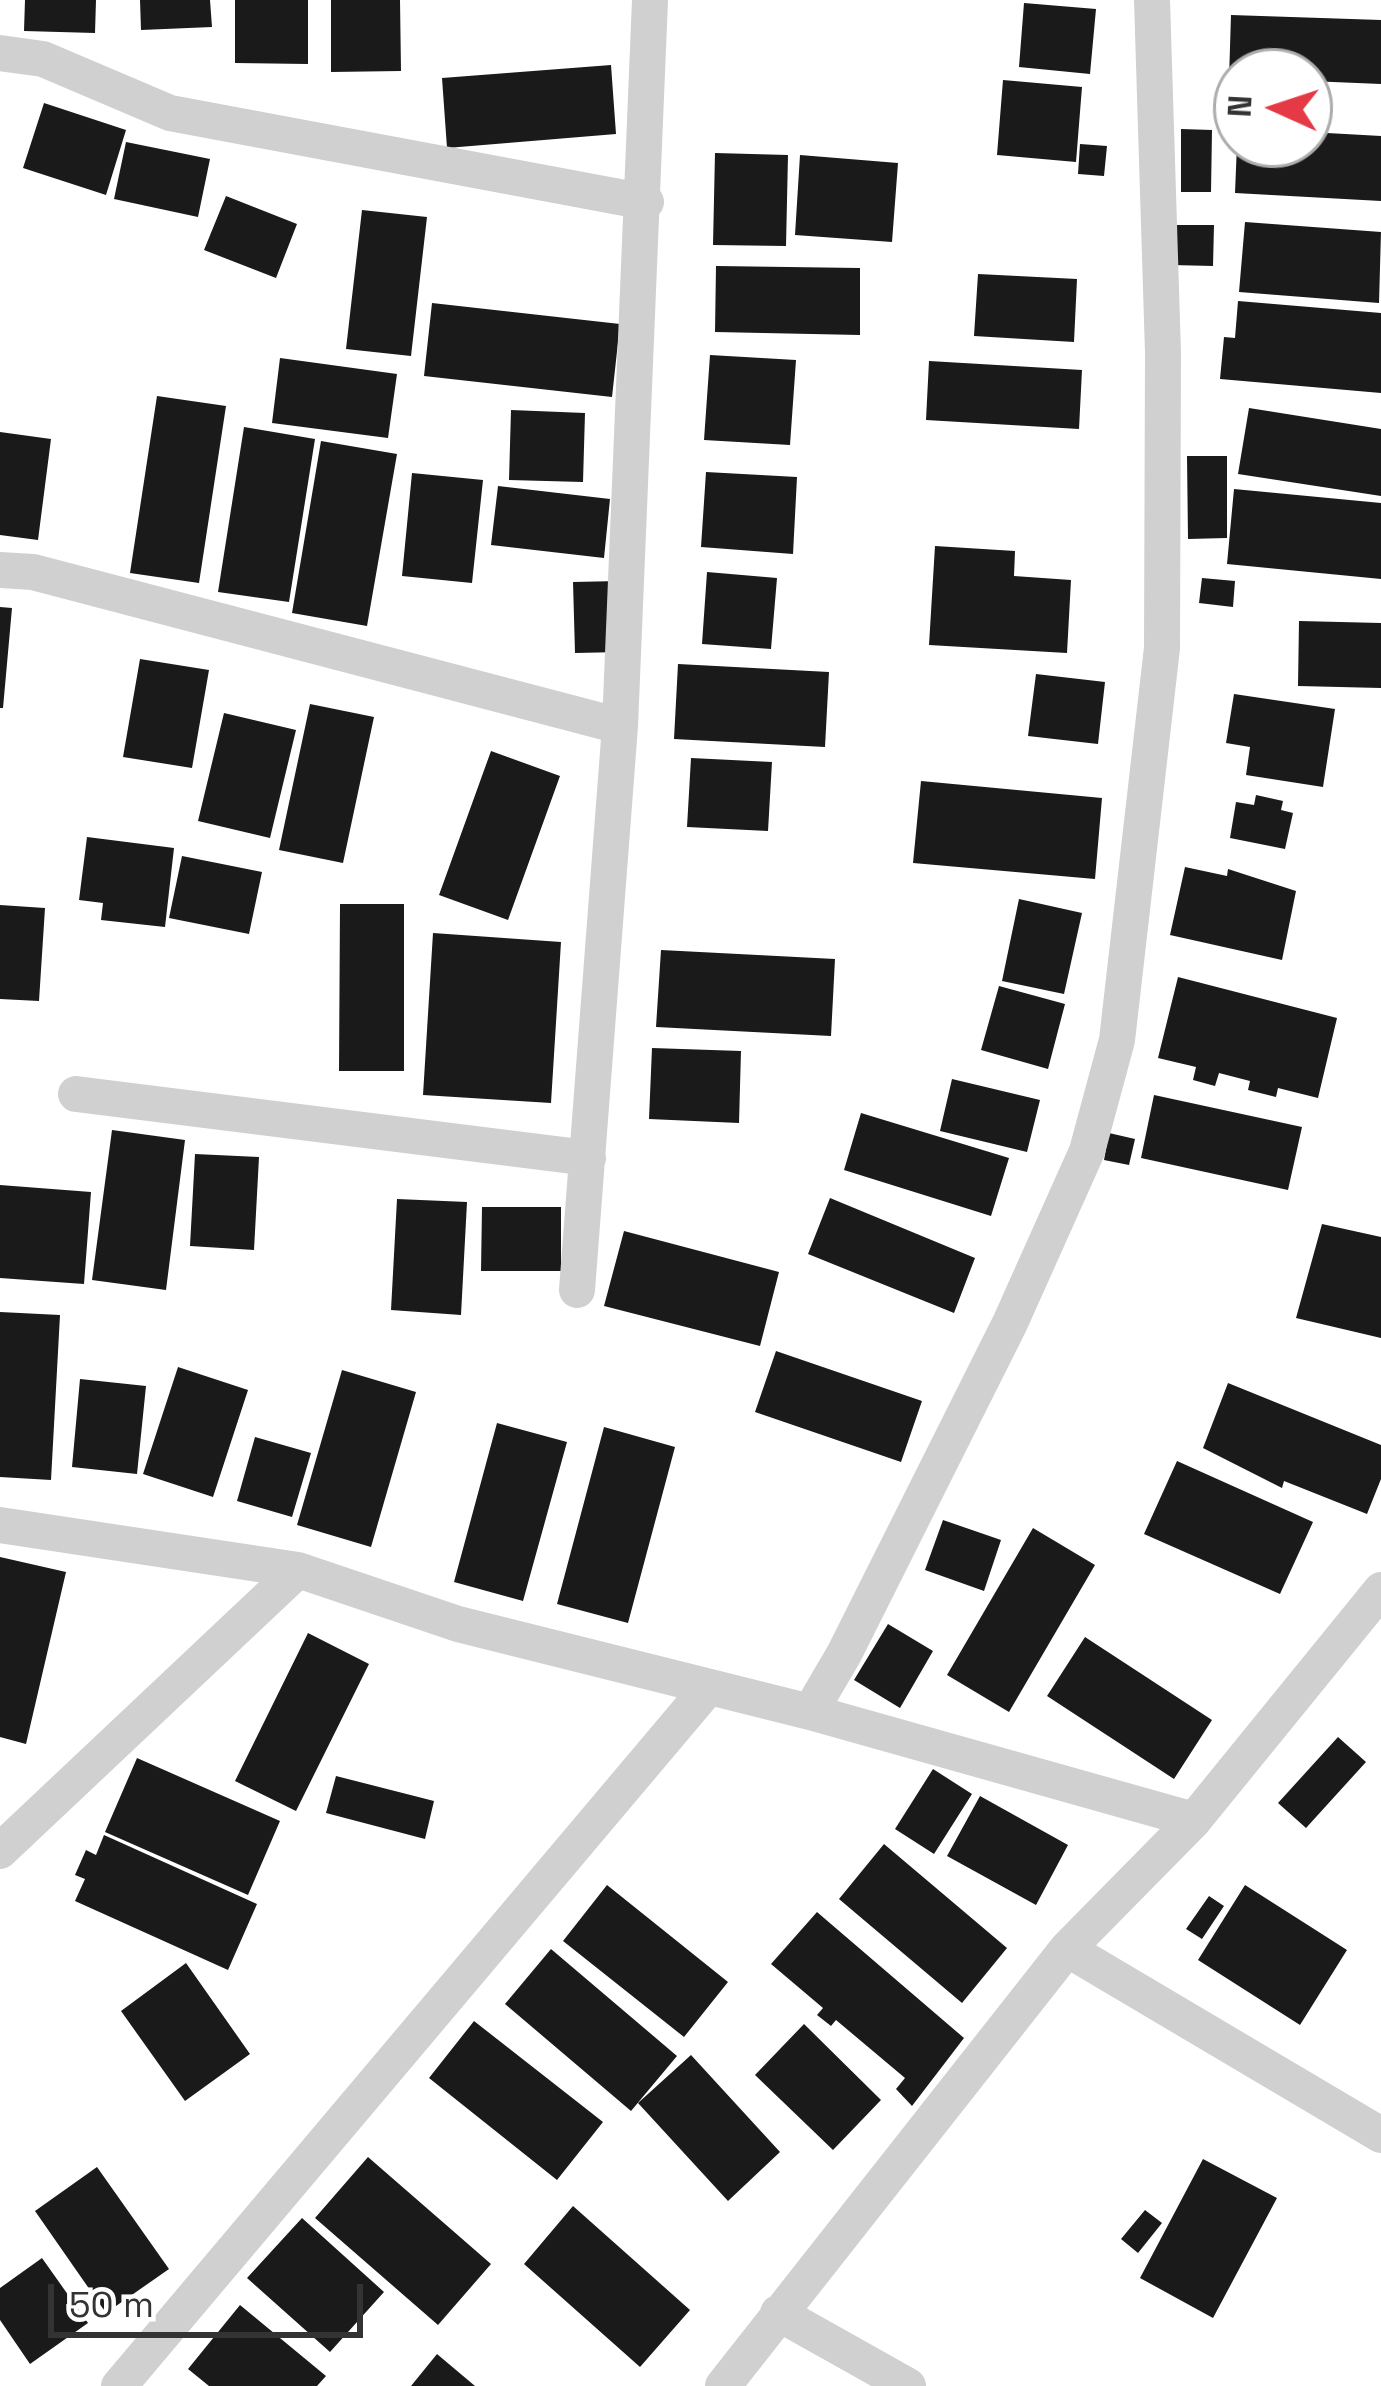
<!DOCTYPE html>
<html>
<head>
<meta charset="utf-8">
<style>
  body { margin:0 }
  #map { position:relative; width:1381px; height:2386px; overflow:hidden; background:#fff; font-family:"Space Grotesk",sans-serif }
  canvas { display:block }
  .north { position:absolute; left:1213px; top:48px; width:120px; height:120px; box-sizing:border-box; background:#fff; border:3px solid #adadad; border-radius:50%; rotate:273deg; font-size:33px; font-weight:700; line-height:48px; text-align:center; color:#333 }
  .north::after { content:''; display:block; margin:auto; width:42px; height:54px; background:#e63946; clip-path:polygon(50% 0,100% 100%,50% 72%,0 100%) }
  .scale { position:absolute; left:48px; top:2284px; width:315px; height:54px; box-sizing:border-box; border:6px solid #333; border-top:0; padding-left:15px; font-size:36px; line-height:42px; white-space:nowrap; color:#333; -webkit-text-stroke:9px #fff; paint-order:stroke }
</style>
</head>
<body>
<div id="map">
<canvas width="1381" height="2386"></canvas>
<div class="north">N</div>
<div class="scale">50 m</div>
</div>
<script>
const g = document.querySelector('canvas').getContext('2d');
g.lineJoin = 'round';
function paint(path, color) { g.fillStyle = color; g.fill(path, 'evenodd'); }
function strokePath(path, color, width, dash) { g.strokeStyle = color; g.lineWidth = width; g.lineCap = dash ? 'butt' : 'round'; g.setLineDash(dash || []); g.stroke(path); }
const building = new Path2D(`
  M25,0h71l-1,33 -71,-2z
  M140,0h70l2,27 -71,3z
  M235,0h73v64l-73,-1z
  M331,0h69l1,71 -70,1z
  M1024,3l72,6 -6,65 -71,-7z
  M1231,15l150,5v64l-72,-3v-9h-72v7h-8z
  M611,65l5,69 -169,14 -5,-70z
  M1003,80l79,7 -6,75 -79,-7z
  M44,103l82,27 -20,65 -83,-27z
  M1181,129l31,1 -1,62h-30z
  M1309,132l72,4v65l-146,-8 2,-49h72z
  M126,142l84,17 -12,58 -84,-18z
  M1080,144l27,2 -3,30 -26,-2z
  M715,153l73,2 -2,91 -73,-1z
  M800,155l98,8 -6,79 -97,-7z
  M226,196l71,28 -21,54 -72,-28z
  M362,210l65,7 -16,139 -65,-7z
  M1245,222l136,10 -2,71 -140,-11z
  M1171,225h43l-1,41 -42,-1z
  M716,266l144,2v67l-145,-3z
  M978,274l99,5 -3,63 -100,-6z
  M1238,301l143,12v80l-161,-14 4,-42 11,1z
  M432,303l188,21 -8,73 -188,-21z
  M710,355l86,5 -6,85 -86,-5z
  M280,358l117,16 -9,64 -116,-15z
  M929,361l153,9 -3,59 -153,-9z
  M157,396l69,10 -27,177 -69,-10z
  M1249,408l132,21v67l-143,-22z
  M511,410l74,3 -2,69 -74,-2z
  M244,427l71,12 -26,163 -71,-10z
  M0,432l51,7 -13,101 -38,-5z
  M321,441l76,13 -30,172 -75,-13z
  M1187,456h40v82l-39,1z
  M706,472l91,5 -4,77 -92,-7z
  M412,473l71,7 -11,103 -70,-7z
  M498,486l112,13 -6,59 -113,-13z
  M1234,489l147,14v76l-154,-15z
  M935,546l80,5 -1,25 57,4 -4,73 -138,-8z
  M707,572l70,6 -6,71 -69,-5z
  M1202,578l33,3 -2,26 -34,-4z
  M619,581l2,71 -46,1 -2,-71z
  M0,607l12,1 -9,100h-3z
  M1299,621l82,2v65l-83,-2z
  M140,659l69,11 -17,98 -69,-11z
  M678,664l151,8 -4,75 -151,-8z
  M1036,674l69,8 -7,62 -70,-8z
  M1234,694l101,15 -12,78 -77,-12 4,-28 -24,-4z
  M310,704l64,13 -31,146 -64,-13z
  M224,713l72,17 -26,108 -72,-17z
  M491,751l69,25 -52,144 -69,-25z
  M691,758l81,4 -4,69 -81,-4z
  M921,781l181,17 -7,81 -182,-16z
  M1256,795l27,6 -2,9 12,3 -8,36 -55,-11 6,-36 18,3z
  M87,837l87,11 -9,79 -64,-7 2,-17 -24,-3z
  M182,856l80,16 -13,62 -80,-16z
  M1185,867l42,9 1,-7 68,22 -14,69 -112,-25z
  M1019,899l63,14 -18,81 -62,-13z
  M340,904h64v167h-65z
  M0,905l45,3 -6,93 -39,-2z
  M433,933l128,9 -10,161 -128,-8z
  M661,950l174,9 -4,77 -175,-9z
  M1178,977l159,41 -19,80 -40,-10 -2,9 -28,-7 2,-9 -31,-8 -4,13 -22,-6 3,-13 -38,-9z
  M999,986l66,18 -17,65 -67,-19z
  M652,1048l89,3 -2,72 -90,-4z
  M952,1079l88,21 -13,52 -87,-21z
  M1154,1095l148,32 -14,63 -147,-32z
  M861,1113l148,45 -18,58 -147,-46z
  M112,1130l73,10 -19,150 -74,-10z
  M1109,1133l26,6 -6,26 -25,-5z
  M195,1154l64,3 -5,93 -64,-4z
  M0,1185l91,7 -7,92 -84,-6z
  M830,1198l145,60 -21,55 -146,-59z
  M397,1199l70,3 -6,113 -70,-5z
  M482,1207h79v64h-80z
  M1322,1224l59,13v101l-85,-20z
  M624,1231l155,41 -19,74 -156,-40z
  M0,1312l60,3 -9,165 -51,-3z
  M776,1351l146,50 -21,61 -146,-50z
  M178,1367l70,23 -35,107 -70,-23z
  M342,1370l74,22 -45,155 -74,-22z
  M80,1379l66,7 -9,88 -65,-7z
  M1228,1383l153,62v34l-14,35 -83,-33 -2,7 -79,-40z
  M497,1423l70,19 -44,159 -69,-19z
  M604,1427l71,20 -47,176 -71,-19z
  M255,1437l56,16 -19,64 -55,-16z
  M1177,1461l136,61 -33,72 -136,-60z
  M943,1520l58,20 -17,51 -59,-21z
  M1033,1528l62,37 -86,147 -62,-37z
  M0,1557l66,15 -40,172 -26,-7z
  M888,1624l45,27 -33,57 -46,-28z
  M308,1633l61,31 -73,147 -61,-30z
  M1085,1637l127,83 -38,59 -127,-83z
  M1338,1737l28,25 -60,66 -28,-25z
  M137,1758l143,63 -32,74 -143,-63z
  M933,1769l39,25 -38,60 -39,-25z
  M336,1776l98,25 -9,38 -99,-26z
  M980,1796l88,49 -32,60 -89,-49z
  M104,1835l153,69 -29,66 -153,-69 10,-22 -10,-4 11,-25 10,5z
  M884,1844l123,104 -45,55 -123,-104z
  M607,1885l121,97 -44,55 -121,-96z
  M1245,1885l102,65 -47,75 -102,-65z
  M1209,1896l15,10 -22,33 -16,-10z
  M817,1912l147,126 -52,68 -16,-17 9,-11 -69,-58 -5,6 -14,-11 6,-7 -52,-44z
  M551,1949l126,107 -46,55 -126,-107z
  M186,1963l64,91 -65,47 -64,-90z
  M474,2021l129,101 -46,58 -128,-102z
  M804,2024l77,76 -48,50 -78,-75z
  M691,2055l89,97 -52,49 -90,-98z
  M368,2157l123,107 -53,61 -123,-107z
  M1203,2159l74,39 -64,120 -73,-40z
  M97,2167l72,102 -63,44 -71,-102z
  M573,2206l117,104 -50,57 -116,-103z
  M1145,2210l17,13 -24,30 -17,-14z
  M302,2218l82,74 -54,60 -83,-74z
  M42,2258l46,65 -58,41 -30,-44v-32z
  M240,2305l86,71 -9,10h-108l-21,-17z
  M437,2354l38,32h-64z`);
const minor = new Path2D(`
  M0,53l43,6 127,54 476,89
  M0,570l33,2 587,154
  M76,1094l512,64
  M577,1290l43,-564 30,-726
  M0,1525l298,45 160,54 352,88 384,108
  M810,1712l34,-58 166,-331 77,-172 30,-111 45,-392 1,-295 -11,-353
  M0,1851l298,-281
  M1067,1949l314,186
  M778,2313l130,73
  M119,2386l588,-697
  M723,2386l344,-437 127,-129 187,-230`);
paint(building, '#1a1a1a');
strokePath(minor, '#d0d0d0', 36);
</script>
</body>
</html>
